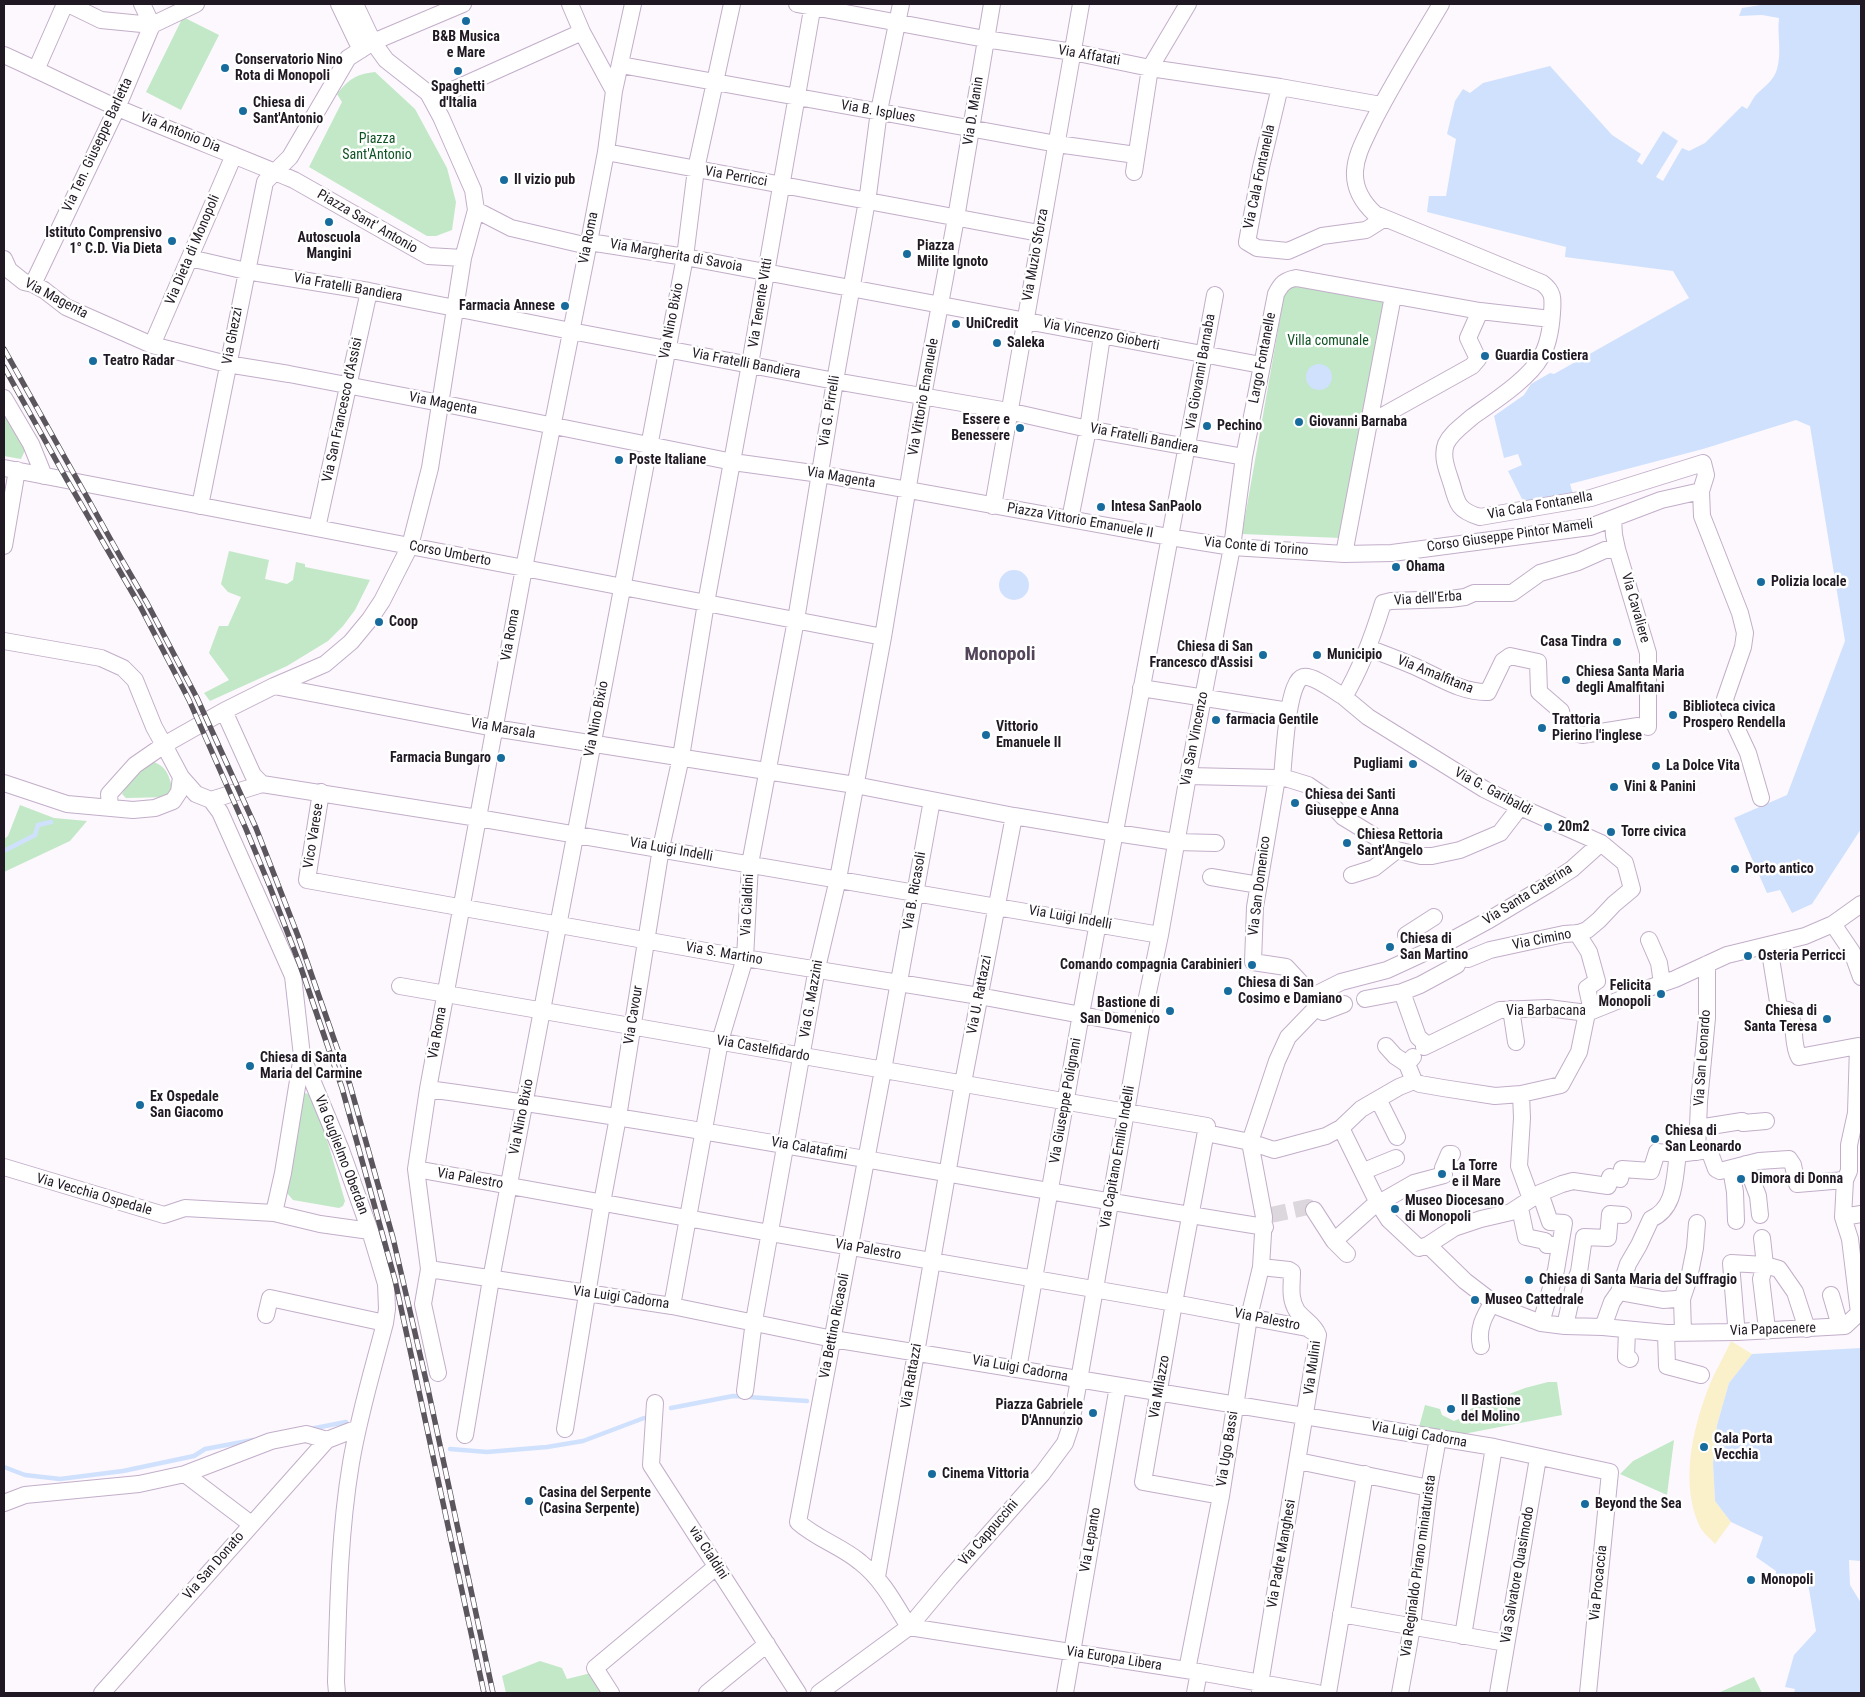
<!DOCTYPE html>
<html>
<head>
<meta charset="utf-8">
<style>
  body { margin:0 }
  #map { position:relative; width:1865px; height:1697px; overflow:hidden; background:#fcf8fd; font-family:"Roboto Condensed",sans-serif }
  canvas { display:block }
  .frame { position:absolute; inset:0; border:5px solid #201923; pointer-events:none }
</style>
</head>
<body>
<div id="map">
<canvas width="1865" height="1697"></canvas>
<div class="frame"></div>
</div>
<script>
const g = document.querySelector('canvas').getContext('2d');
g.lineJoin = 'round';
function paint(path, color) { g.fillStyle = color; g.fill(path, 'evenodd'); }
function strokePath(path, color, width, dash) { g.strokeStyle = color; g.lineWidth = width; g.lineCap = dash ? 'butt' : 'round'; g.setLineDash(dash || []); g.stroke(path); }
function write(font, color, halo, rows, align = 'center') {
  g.font = font + ' "Roboto Condensed",sans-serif'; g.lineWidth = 5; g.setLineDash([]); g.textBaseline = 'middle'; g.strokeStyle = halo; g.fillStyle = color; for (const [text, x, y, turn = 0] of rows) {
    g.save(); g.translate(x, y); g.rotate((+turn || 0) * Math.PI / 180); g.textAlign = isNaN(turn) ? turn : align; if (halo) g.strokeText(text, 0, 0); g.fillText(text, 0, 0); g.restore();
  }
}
const green = new Path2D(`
  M183,17l36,18 -38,75 -35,-18z
  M375,72l40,37 32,59 9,34 -4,28 -16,6h-9l-118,-69 33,-65 -5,-8c12,-15 19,-20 38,-22z
  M1289,284l100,14 -48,240 -99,-4 42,-238z
  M4,409l23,37 -6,13 -17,-3z
  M229,551l40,9 -4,19 22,5 6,-4 3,-18 9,2v3l65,13 -15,30 -12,16 -15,15 -41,25 -77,35 -6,-8 25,-13 -20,-27 10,-27h9l13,-29 -13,-5 -7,-8z
  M150,761c17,4 19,15 23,29l-4,7 -43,1 -4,-4 13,-23z
  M20,805l34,13 33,3 -17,20 -66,31v-33l4,-3z
  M302,1092l9,3 6,11 28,95 -2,5 -4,2 -46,-8 -6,-7 1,-18z
  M1548,1382h9l5,33 -104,20 -39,-8 6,-22 15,4 2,6 12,6 9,-4 2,-6 60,-23z
  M1674,1440l-7,55 -47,-21 13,-13z
  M540,1661l22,7 5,11 24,-6 13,20h-98l-4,-17z
  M1754,1677l8,16h-44z`);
const sand = new Path2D(`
  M1731,1341l21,13 -23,29 -12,42 -4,38 2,38 16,21 -16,22c-4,-5 -12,-11 -15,-17 -20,-42 -8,-96 8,-138 6,-16 16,-32 23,-48z`);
const water = new Path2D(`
  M1767,4h94v825l-49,75 -20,9 -12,-23 -13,3 -33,-75 53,-23 58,-154 -35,-215 -14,-6 -93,29 -133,35 3,10 -50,7 -15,-30 14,-6 -4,-11 -14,4 -10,-42 30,-21 7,-11 19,-11 4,1 135,-76 -16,-27 -108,-14 1,-10 -139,-35 2,-16h17l10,-57 -9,-5 8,-33 8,-12 7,4 13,-10 67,-17 62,69 29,19 -4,7 5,4 21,-34 15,10 -22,36 7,4 19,-33 7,3 16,-8 37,-37 5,3c3,-4 5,-9 8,-13 8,-9 19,-15 22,-27 5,-17 0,-34 2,-51l-17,-3 -23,1 3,-8z
  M1306 377a13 13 0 1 1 26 0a13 13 0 1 1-26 0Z
  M999 585a15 15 0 1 1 30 0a15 15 0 1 1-30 0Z
  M1861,1348v213l-12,-1 1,25 11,18v90h-67l1,-4 -10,-2 9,-32 22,-24 -8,-48 -32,-3v-9l-20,-14 7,-20 -32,-15 -16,-21 -2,-38 4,-38 12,-42 23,-29z`);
const stream = new Path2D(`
  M4,851l31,-16 3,-10 13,-3
  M671,1408l62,-12 74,5
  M310,1429l36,-7
  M450,1449l37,3 60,-5 36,-6 61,-23
  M4,1467l21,8 35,4 63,-8 71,-15 11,-7 48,-9`);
const minorTunnel = new Path2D(`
  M1271,1215l37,-8 6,3`);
const minor = new Path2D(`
  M68,4l33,16 51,5 44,-21
  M339,4l22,46
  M355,4l18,38 90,-38
  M570,4l12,28 32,59
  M797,4l188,35 88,13 77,16 130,19 101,18
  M1441,4c-24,41 -50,81 -71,124 -6,13 -14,27 -15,43 -1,17 8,32 20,43l167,69c12,9 11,16 10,30 -1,15 -3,31 -11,44 -12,22 -48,45 -69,60 -9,8 -21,16 -26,27 -5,13 2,28 6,41 5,19 7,26 28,32l111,-19 112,-35 3,12 -5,16 1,25 38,97 5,20 -2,14 -18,52 3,11 20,43 13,45
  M4,55c38,17 75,36 114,53 58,25 117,47 176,72l134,76 35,2 13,-48 -3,-20 -32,-73 -13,-24 -42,-33 -13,-18 -25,16 -58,99 -25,25 -65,324
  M621,65l436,79 79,11
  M36,70l29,-66
  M1280,87l-19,80 -14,75 10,6 31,3 34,-15 44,-6 19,-12
  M428,93h18l136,-61
  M606,152l433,81
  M1134,172l16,-104 38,-64
  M476,210l35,18 77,18
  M589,242l96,15 576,108
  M190,258l56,13 123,20 202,40 264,50 173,30 80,18 156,28
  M4,259l5,11 15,12 9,2 11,6 22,17 86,38 75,19 62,10 151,29 293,59 87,12 349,63 63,10 112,7 48,-1 198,-26 71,-27 40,-9
  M33,284l84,-176 35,-83 -10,-21
  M152,345l82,-190
  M4,398l27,46 13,32
  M1368,424l104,-58 6,-7 -10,-21 12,-27
  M4,468l879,169
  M993,506l88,-502
  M1070,519l18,-90 14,-93
  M317,528l52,-237
  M4,546l13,-76
  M1617,549l31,104v74
  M1344,554l49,-258
  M4,641l97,17 22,10 12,12 19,47 10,18 60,-34 50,-25 220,42 361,57 159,31 102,17 60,9 40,1
  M1368,648c16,6 32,12 48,19 23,10 46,26 72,25l15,-31 7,-5 28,6 1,30 22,19 3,14 6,6 12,4 56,-9
  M274,686l51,-22 26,-22 19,-23 12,-18 28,-55 20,-78 33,-210
  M1141,688l148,23
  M1344,697l24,20 116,72 36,18 81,36 24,20 7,26 -18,15 -15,16 -12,10 -8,3 -15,1 -74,16 -22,9
  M224,711l29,64 9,9 216,34 682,117
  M1188,776l89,2 5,-1
  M181,777l15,17 15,6 51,-16
  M1282,777c2,-17 5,-96 21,-100 10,-2 31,14 41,20 18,-30 29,-61 39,-94l8,-2 59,-2 15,-2 9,-4h38l28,-20 38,-11 27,-12 12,-1 -3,-14 -1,-16
  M1282,777l26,8 16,11 19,21 54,33 24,6h11l28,-6 40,-17 20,-26
  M1277,778l-22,129 -2,55 33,5 27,29 3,12
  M4,783l63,21 66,6 22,-2 18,-7 6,-9 2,-15 -17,-32 -29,20 -26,29 1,14
  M321,792l-14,88 438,78 234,38 162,30
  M211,800l9,12 73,164 9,80 39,94 29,81 16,53 1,25 -2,14c-12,46 -26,92 -34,140 -12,72 -13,145 -15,219l1,11
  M1352,875l22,-7 23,-18
  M1211,877l48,8
  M1833,924l19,28 9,25
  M1577,933l12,19 8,29 -10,7 5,23
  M1406,935l28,-18
  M1649,940l10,23 3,20
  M1769,946l10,62 9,2c9,14 3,33 11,47l59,-11 -2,67 -7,32v26l-4,9 -2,37 7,22 9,74
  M400,986l807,140 -33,177 -31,179 78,14
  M1649,988l26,-9 52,-24 78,-19 28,-12 28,-20
  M1402,992l16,45 8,7
  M1313,996l28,-14 46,-12 65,-30 37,-20 60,-36 23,-15 29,-26
  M1365,999l37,-7 18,-7 37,-20
  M1316,1008l7,4 21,-8
  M1511,1009l5,33
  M1386,1046l9,10 12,8
  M1424,1047l76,-37 48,-2 39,5 52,-21
  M1414,1081l6,3 23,4 52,8 26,-2 40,-9 18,-33 8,-39
  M428,1089c280,38 557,94 837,138
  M1521,1094l1,24 -3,48 12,33
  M1378,1099l19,38
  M1341,1128l37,75 11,17 30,28 9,-3 37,36 34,26 42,16 24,3 38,1 63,6 71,-1 108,-6 14,-13
  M1698,1128l44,-7 1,2 23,-2
  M1206,1133l44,9 24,8 52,-14 15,-8 20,-19 12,-7 26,-15 15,-6 -7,-17 6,-7
  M1250,1142l27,-81 11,-24 28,-29
  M1697,1152l2,-50 8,-84v-54
  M1746,1164l12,32 2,19
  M4,1167l160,48 21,-7 89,5 46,11 50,7
  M416,1169l354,64 404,70 133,25 11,7
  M1731,1169l4,23 1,29
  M1364,1171l32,-13
  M1540,1193l10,29 14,1 -8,47 -15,53
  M1518,1208l3,5 5,24 19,4 2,4h13
  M1314,1210l20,31 38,-34 42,-24 30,-8 -1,-7 6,-14h3
  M274,1213l9,-40 19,-117
  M1843,1217l18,-3
  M1762,1238l3,27 -4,14 6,50
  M1334,1241l13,13
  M1428,1245l26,-17 27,-9 30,-7 29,-19 22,-9 11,-3 35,5 2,-9 10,2 2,-10 29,2 6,-19 21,2 31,-4 7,19 4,2 39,-10 30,-2 4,6 4,19 48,-4
  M429,1269l243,37 161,33 661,108 116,25 -22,221
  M1619,1292l44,8 13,-1
  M1831,1295l9,31
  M672,1306l48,-265 25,-83 5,-94 46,-244 39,-239 33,-186 11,-84 22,-107
  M266,1315l4,-17 115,25
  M1736,1324l-5,-61 34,2 14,4 16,23 12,37
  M1565,1326l10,-45 4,-9 5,-35 24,1 2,-24 13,1
  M1603,1327l9,-25 7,-10 9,-28 11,-19 12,-26c25,-11 23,-40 27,-65
  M1627,1330l-1,27 4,2
  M1666,1333l1,33 34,9
  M1683,1333l-1,-34 7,-21 6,-30 2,-25
  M1481,1346c-4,-17 3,-30 12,-44
  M1018,1369l63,-355 134,-719
  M438,1373l-15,-69 6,-35 -13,-100 12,-80 96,-521 65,-326 17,-90 8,-61 19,-87
  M745,1391l9,-70 63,-353 21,-89 45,-242 40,-241 33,-178 36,-214
  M655,1403l-4,62 147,228
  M565,1429l37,-226 16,-86 43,-269 20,-91 25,-154 44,-239 63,-360
  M465,1435l26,-156 194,-1022 11,-88 36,-165
  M1298,1461l131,27
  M185,1474l66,50
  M4,1503l21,-8 114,-11 46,-10 86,-33 35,-7 21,6
  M877,1577l86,-494 51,-267
  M1341,1614l165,29
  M909,1627c-14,-23 -27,-48 -49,-65 -19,-16 -43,-23 -62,-40l85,-452 49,-270
  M909,1627l290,45 118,21
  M1463,1636l31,-189
  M1187,1670l34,-174 28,-179 12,-50 3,-50 -14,-75
  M102,1693l225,-253 31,-12
  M611,1693l-16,-25 122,-102
  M707,1693l60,-49
  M819,1693l90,-66 41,-49 92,-104 23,-31 5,-15 9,-48 62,-354 19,-91 28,-159 44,-229 12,-90 32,-163c5,-10 9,-14 20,-16l184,33 71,8
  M1065,1693l53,-307
  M1195,1693l4,-21
  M1260,1693v-9l58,-349c-4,-11 -14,-15 -21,-24 -8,-13 -5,-25 -5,-39l-3,-2 -28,-3
  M1328,1693l37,-219
  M1400,1693l12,-66 17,-139 9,-50
  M1498,1693l40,-235`);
const rail = new Path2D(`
  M4,349l117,209 26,45 50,95 59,130 42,108 52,149 43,153 35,151 65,304
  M4,367l63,113 73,126 49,94 57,129 24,58 30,78 42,123 53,192 89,413`);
const markers = [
  [466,21,5,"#186c9d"],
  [225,68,5,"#186c9d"],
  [458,71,5,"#186c9d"],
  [243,111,5,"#186c9d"],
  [504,180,5,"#186c9d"],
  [329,222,5,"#186c9d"],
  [172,241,5,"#186c9d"],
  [907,254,5,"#186c9d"],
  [565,306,5,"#186c9d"],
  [956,324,5,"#186c9d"],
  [997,343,5,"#186c9d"],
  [1485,356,5,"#186c9d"],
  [93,361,5,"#186c9d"],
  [1299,422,5,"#186c9d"],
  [1207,426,5,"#186c9d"],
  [1020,428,5,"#186c9d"],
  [619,460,5,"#186c9d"],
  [1101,507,5,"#186c9d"],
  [1396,567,5,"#186c9d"],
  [1761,582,5,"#186c9d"],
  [379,622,5,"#186c9d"],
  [1617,642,5,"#186c9d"],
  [1263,655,5,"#186c9d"],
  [1317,655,5,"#186c9d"],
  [1566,680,5,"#186c9d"],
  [1673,715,5,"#186c9d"],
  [1216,720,5,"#186c9d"],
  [1542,728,5,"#186c9d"],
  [986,735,5,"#186c9d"],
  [501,758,5,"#186c9d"],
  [1413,764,5,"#186c9d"],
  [1656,766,5,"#186c9d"],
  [1614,787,5,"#186c9d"],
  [1295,803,5,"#186c9d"],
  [1548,827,5,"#186c9d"],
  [1611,832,5,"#186c9d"],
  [1347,843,5,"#186c9d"],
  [1735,869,5,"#186c9d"],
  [1390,947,5,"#186c9d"],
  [1748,956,5,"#186c9d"],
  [1252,965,5,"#186c9d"],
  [1228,991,5,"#186c9d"],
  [1661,994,5,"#186c9d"],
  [1170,1011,5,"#186c9d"],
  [1827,1019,5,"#186c9d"],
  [250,1066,5,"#186c9d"],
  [140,1105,5,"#186c9d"],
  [1655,1139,5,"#186c9d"],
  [1442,1174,5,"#186c9d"],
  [1741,1179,5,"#186c9d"],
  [1395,1209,5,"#186c9d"],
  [1529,1280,5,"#186c9d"],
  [1475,1300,5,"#186c9d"],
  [1451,1409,5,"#186c9d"],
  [1093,1413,5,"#186c9d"],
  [1704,1447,5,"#186c9d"],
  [932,1474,5,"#186c9d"],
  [529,1501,5,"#186c9d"],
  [1585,1504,5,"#186c9d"],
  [1751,1580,5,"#186c9d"]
];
const poiNames = [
  ["B&B Musica",466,37,"center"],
  ["e Mare",466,53,"center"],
  ["Conservatorio Nino",235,60],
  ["Rota di Monopoli",235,76],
  ["Spaghetti",458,87,"center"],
  ["d'Italia",458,103,"center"],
  ["Chiesa di",253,103],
  ["Sant'Antonio",253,119],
  ["Il vizio pub",514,180],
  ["Istituto Comprensivo",162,233,"right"],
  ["1° C.D. Via Dieta",162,249,"right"],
  ["Autoscuola",329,238,"center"],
  ["Mangini",329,254,"center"],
  ["Piazza",917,246],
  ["Milite Ignoto",917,262],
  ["Farmacia Annese",555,306,"right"],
  ["UniCredit",966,324],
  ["Saleka",1007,343],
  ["Guardia Costiera",1495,356],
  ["Teatro Radar",103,361],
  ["Essere e",1010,420,"right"],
  ["Benessere",1010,436,"right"],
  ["Giovanni Barnaba",1309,422],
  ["Pechino",1217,426],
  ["Poste Italiane",629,460],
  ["Intesa SanPaolo",1111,507],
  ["Ohama",1406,567],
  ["Polizia locale",1771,582],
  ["Coop",389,622],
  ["Casa Tindra",1607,642,"right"],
  ["Chiesa di San",1253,647,"right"],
  ["Francesco d'Assisi",1253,663,"right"],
  ["Municipio",1327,655],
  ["Chiesa Santa Maria",1576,672],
  ["degli Amalfitani",1576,688],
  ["Biblioteca civica",1683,707],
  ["Prospero Rendella",1683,723],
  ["farmacia Gentile",1226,720],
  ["Trattoria",1552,720],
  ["Pierino l'inglese",1552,736],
  ["Vittorio",996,727],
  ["Emanuele II",996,743],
  ["Farmacia Bungaro",491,758,"right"],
  ["Pugliami",1403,764,"right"],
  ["La Dolce Vita",1666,766],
  ["Vini & Panini",1624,787],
  ["Chiesa dei Santi",1305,795],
  ["Giuseppe e Anna",1305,811],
  ["20m2",1558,827],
  ["Torre civica",1621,832],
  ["Chiesa Rettoria",1357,835],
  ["Sant'Angelo",1357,851],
  ["Porto antico",1745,869],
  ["Chiesa di",1400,939],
  ["San Martino",1400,955],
  ["Osteria Perricci",1758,956],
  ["Comando compagnia Carabinieri",1242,965,"right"],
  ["Chiesa di San",1238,983],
  ["Cosimo e Damiano",1238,999],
  ["Felicita",1651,986,"right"],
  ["Monopoli",1651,1002,"right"],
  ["Bastione di",1160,1003,"right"],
  ["San Domenico",1160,1019,"right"],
  ["Chiesa di",1817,1011,"right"],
  ["Santa Teresa",1817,1027,"right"],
  ["Chiesa di Santa",260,1058],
  ["Maria del Carmine",260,1074],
  ["Ex Ospedale",150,1097],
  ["San Giacomo",150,1113],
  ["Chiesa di",1665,1131],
  ["San Leonardo",1665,1147],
  ["La Torre",1452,1166],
  ["e il Mare",1452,1182],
  ["Dimora di Donna",1751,1179],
  ["Museo Diocesano",1405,1201],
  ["di Monopoli",1405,1217],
  ["Chiesa di Santa Maria del Suffragio",1539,1280],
  ["Museo Cattedrale",1485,1300],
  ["Il Bastione",1461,1401],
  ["del Molino",1461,1417],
  ["Piazza Gabriele",1083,1405,"right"],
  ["D'Annunzio",1083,1421,"right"],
  ["Cala Porta",1714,1439],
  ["Vecchia",1714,1455],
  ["Cinema Vittoria",942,1474],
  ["Casina del Serpente",539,1493],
  ["(Casina Serpente)",539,1509],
  ["Beyond the Sea",1595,1504],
  ["Monopoli",1761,1580]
];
const streetNames = [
  ["Via Affatati",1089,56,10],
  ["Via D. Manin",974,111,-81],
  ["Via B. Isplues",878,112,10],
  ["Via Antonio Dia",180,133,22],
  ["Via Ten. Giuseppe Barletta",98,145,-65],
  ["Via Perricci",736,177,10],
  ["Via Cala Fontanella",1260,177,-78],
  ["Piazza Sant' Antonio",367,222,30],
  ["Via Roma",589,238,-79],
  ["Via Dieta di Monopoli",193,250,-67],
  ["Via Muzio Sforza",1036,255,-80],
  ["Via Margherita di Savoia",676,256,10],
  ["Via Fratelli Bandiera",348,288,10],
  ["Via Magenta",56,299,28],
  ["Via Tenente Vitti",761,303,-81],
  ["Via Nino Bixio",672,321,-79],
  ["Via Vincenzo Gioberti",1101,335,11],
  ["Via Ghezzi",233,336,-79],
  ["Largo Fontanelle",1263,358,-79],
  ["Via Fratelli Bandiera",746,364,11],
  ["Via Giovanni Barnaba",1201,372,-80],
  ["Via Vittorio Emanuele",924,397,-80],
  ["Via Magenta",443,404,11],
  ["Via San Francesco d'Assisi",343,410,-78],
  ["Via G. Pirrelli",830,411,-81],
  ["Via Fratelli Bandiera",1144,439,11],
  ["Via Magenta",841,478,10],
  ["Via Cala Fontanella",1540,506,-10],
  ["Piazza Vittorio Emanuele II",1080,521,10],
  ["Corso Giuseppe Pintor Mameli",1510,536,-8],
  ["Via Conte di Torino",1256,547,5],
  ["Corso Umberto",450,554,11],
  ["Via dell'Erba",1428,599,-4],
  ["Via Cavaliere",1635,608,74],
  ["Via Roma",511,635,-80],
  ["Via Amalfitana",1435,675,22],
  ["Via Nino Bixio",597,719,-79],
  ["Via Marsala",503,729,10],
  ["Via San Vincenzo",1195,739,-79],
  ["Via G. Garibaldi",1493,792,28],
  ["Vico Varese",314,836,-81],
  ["Via Luigi Indelli",671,850,10],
  ["Via San Domenico",1260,886,-83],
  ["Via B. Ricasoli",915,891,-80],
  ["Via Santa Caterina",1528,895,-32],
  ["Via Cialdini",748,905,-87],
  ["Via Luigi Indelli",1070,918,10],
  ["Via Cimino",1542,940,-11],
  ["Via S. Martino",724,954,10],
  ["Via U. Rattazzi",980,995,-79],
  ["Via G. Mazzini",812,999,-80],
  ["Via Barbacana",1546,1011],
  ["Via Cavour",634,1015,-81],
  ["Via Roma",438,1033,-80],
  ["Via Castelfidardo",763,1049,10],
  ["Via San Leonardo",1703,1058,-86],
  ["Via Giuseppe Polignani",1066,1101,-80],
  ["Via Nino Bixio",522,1117,-79],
  ["Via Calatafimi",809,1149,10],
  ["Via Guglielmo Oberdan",341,1155,69],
  ["Via Capitano Emilio Indelli",1118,1157,-80],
  ["Via Palestro",470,1179,10],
  ["Via Vecchia Ospedale",94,1195,16],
  ["Via Palestro",868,1250,10],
  ["Via Luigi Cadorna",621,1298,8],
  ["Via Palestro",1267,1320,11],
  ["Via Bettino Ricasoli",835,1326,-79],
  ["Via Papacenere",1773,1330,-2],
  ["Via Mulini",1313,1368,-82],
  ["Via Luigi Cadorna",1020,1369,10],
  ["Via Rattazzi",912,1376,-80],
  ["Via Milazzo",1160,1387,-80],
  ["Via Luigi Cadorna",1419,1435,10],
  ["Via Ugo Bassi",1228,1449,-81],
  ["Via Cappuccini",989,1533,-49],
  ["Via Lepanto",1091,1540,-80],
  ["via Cialdini",708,1553,57],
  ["Via Padre Manghesi",1282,1554,-80],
  ["Via San Donato",214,1566,-49],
  ["Via Reginaldo Pirano miniaturista",1419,1566,-82],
  ["Via Salvatore Quasimodo",1518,1575,-80],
  ["Via Procaccia",1599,1583,-84],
  ["Via Europa Libera",1114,1659,9]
];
const parkNames = [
  ["Piazza",377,139],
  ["Sant'Antonio",377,155],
  ["Villa comunale",1328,341]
];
const districtNames = [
  ["Monopoli",1000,655]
];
paint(green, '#c2e8c7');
paint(sand, '#faf0ca');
paint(water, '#d0e1fd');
strokePath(stream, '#d0e1fd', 4.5);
strokePath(minorTunnel, '#dbd7dc', 16, [16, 8]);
strokePath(minor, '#c2aec9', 18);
strokePath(minor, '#fff', 16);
strokePath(rail, '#5b555e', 5.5);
strokePath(rail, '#fff', 4, [11]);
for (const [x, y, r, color] of markers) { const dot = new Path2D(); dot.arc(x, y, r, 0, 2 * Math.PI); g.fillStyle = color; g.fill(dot); strokePath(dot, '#fff', 2); }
write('bold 14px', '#201923', '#fff', poiNames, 'left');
write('14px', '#201923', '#fff', streetNames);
write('14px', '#0f5323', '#fff', parkNames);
write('bold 19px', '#54445a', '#fff', districtNames);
</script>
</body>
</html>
